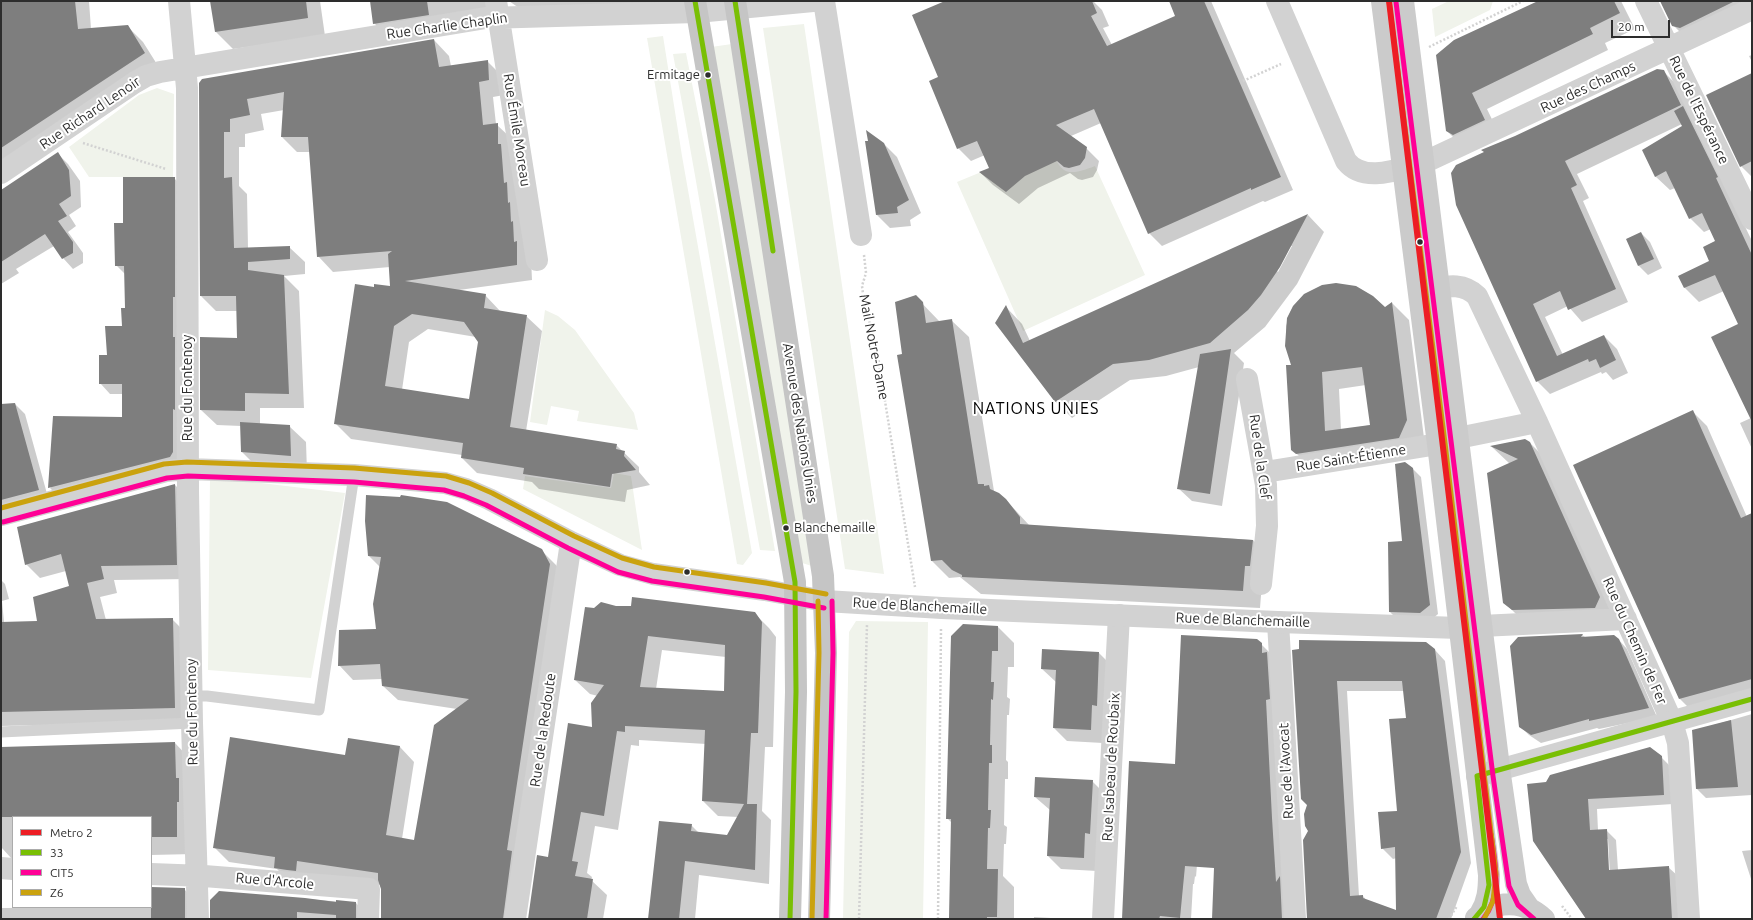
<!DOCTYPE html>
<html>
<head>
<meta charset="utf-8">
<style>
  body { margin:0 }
  #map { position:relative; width:1753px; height:920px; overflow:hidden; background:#fff; font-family:Ubuntu,sans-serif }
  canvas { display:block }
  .frame { position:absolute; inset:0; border:2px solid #2d2d2d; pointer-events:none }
  .legend { position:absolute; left:12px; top:816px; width:140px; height:92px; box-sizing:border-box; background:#fff; border:1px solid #ababab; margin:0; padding:5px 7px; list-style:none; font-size:12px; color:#2d2d2d }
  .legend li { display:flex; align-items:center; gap:8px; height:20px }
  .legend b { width:20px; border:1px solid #ababab }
  .scale { position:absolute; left:1611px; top:20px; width:59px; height:18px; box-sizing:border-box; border:2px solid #2d2d2d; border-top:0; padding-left:5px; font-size:12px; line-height:14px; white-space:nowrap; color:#2d2d2d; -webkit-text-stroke:3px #fff; paint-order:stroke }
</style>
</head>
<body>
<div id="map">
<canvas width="1753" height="920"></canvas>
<div class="frame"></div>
<ul class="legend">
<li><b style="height:5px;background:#ed1d24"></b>Metro 2</li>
<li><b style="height:5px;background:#79bf04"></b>33</li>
<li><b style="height:5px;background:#ff0096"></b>CIT5</li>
<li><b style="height:5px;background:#caa20e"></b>Z6</li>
</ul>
<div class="scale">20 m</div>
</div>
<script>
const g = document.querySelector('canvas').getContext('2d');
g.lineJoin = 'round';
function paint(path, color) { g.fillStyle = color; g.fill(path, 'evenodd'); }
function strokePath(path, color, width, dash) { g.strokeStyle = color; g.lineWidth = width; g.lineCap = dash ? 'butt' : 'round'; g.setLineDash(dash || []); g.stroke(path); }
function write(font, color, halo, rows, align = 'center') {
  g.font = font + ' Ubuntu,sans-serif'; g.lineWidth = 4; g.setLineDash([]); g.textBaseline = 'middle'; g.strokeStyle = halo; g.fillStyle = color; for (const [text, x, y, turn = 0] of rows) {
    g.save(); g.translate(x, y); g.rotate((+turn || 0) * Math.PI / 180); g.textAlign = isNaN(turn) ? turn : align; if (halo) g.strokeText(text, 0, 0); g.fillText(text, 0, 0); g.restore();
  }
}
const green = new Path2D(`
  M1449,1h44l-3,9 -55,27 -3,-28z
  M804,24l80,550 -39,-5 -82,-541z
  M663,36l19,120 70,397 -9,12 -6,-1 -90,-526z
  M732,44l80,522 -10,-3 -91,-516z
  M686,53l29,147 60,351 -15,-1c-30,-165 -56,-331 -87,-496z
  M157,88l17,6 -1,83h-84l-20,-30 70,-52z
  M1049,144c12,29 15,34 46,22l50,109 -122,56 -66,-149z
  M545,310l13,6 17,14 59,83 4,17 -61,-9 2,-10 -28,-5 -4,19 -17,-3z
  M614,473l17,3 11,74 -119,-61 2,-13 86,12z
  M210,477l135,16 -34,185 -103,-8z
  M856,621l72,1 -5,297h-80l6,-287z`);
const shadow = new Path2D(`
  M1,1h88l2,28 36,-3 16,16 17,27 -159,105z
  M211,1h109l5,35 -92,13 -17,-17z
  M371,1h128l-12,17 -96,22 -17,-17z
  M509,1h168l1,9 -159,-2z
  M948,1h145l9,9 7,16 -6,2 9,17 65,-29 -7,-15h41l82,189 -28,12 -2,-1 -101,45 -13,-13 -48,-110 -30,13 15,12 13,13 -2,9 -4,7 -11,3 -4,-1 -8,-6 -32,15 -19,16 -26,-19 -12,-12 9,-4 -5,-14 -14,6 -13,-13 -19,-70z
  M1540,1h81l14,28 -30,14 3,7 -121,59 13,27 -37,11 -16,-16 7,-90z
  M1661,1h91l-64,39 -15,-15z
  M434,40l15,16 2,10 36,-5 16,16 1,18 -11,2 3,27 17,16 18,118 1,22 -73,10 26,5 16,17 25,4 16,15 -16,100 90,14 23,22v5l11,13 -23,5 -2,12 -86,-13 -7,-7 -55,-9 -15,-15v-3l-111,-16 -16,-16 39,-135 17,-1 -1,-20 -57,5 -15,-16 -8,-104h-13l-15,-15 2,-27 -23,4 3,16 -19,4v13h-6v39l8,8 1,54 41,-1 16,15v12l-21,2 15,15 5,117h-44v16l29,2 17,16 1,30 -49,-4 -16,-16 -1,-26 -24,-1 -16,-15 37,-71 -1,-28h-21l-15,-15 -1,-213zM428,329l48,8 3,5 -9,58 -68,-10 7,-48z
  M1752,55v7l-3,-6z
  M1663,71l13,13 76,157v208l-12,-26 11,-5 -12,-94 -15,-33 -25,11 -14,-14 -6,-12 31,-14 6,-20 -5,-13 -7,3 -14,-14 -15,-30 -5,2 -15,-14 29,-50 -2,-2 -105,50 12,24 -6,3 45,101 -46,20 -14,-16 -23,11 18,38 41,-19 13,13 11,24 -15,7 -7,-8 -4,2 -1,-2 -51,22 -13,-13 -80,-215 58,-29z
  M1752,74v103l-11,-11z
  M883,143l14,14 24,56 -11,7 1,6 -21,2 -13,-13z
  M58,154l10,10 12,17 1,26 -12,8 7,11 -8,6 15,21v10l-10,6 -10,-11 -9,-12 -38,23 3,4 -18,11v-93z
  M174,178l10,10 -4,279 -120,31 -10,-10 73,-70v-24h-13l-10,-11 8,-27 15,-29 3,-18 -1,-35 -9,-9 8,-41z
  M1308,215l16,17 -27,52 -32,43 -31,26 10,10 -22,143 -30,-5 -14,-13 21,-121 -33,9 -36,4 -58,38 -17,-17 -59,-78 10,-16 16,17 8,17zM1290,246h2l-14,26 -1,-1z
  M1641,233l9,9 12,26 -14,7 -9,-9 -12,-27z
  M915,296l25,26 11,-2 18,17 25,154 12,9 23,25 224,15 17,18 -8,25 -2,25 -279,-14 -21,-17 -11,1 -17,-17 -28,-206z
  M1392,303l17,17 15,118 -114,29 -18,-18 1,-83 -7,-20v-20l5,-15 94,-3zM1366,385l5,40 -30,5 -2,-41z
  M15,404l10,10 24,87 -48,12v-108z
  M1693,412l14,14 40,91 5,-3v183l-58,16 -14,-14z
  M1525,440l5,3 17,17 70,154 -96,5 -17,-17 6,-138 -18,-17z
  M1412,468l9,9 17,137 -9,8 -30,-1 -9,-9 13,-70z
  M175,485l14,14 1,80 -76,1 3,13 -17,4 6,23 66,-1 14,14 2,89 -187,4v-146l4,4 4,15 -7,2 2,21h35l31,-35 -4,-16 -26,7 -14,-14z
  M541,550l15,15 6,8 -43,346h-137v-30l-1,-4 -70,-10 -22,7 -12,-13 -48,-7 -15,-15 132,-90 3,-18 51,8 14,15 -12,77 13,2 42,-132 -59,-9 -15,-14 -1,-7 -29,1 -14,-15 38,-35 3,-63 -11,-11z
  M616,607l138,6 15,15 7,9 -3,110h-8l-3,64 9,9 -2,64 -70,-9 -4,44h-46l42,-94 8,8 29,3 10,-19 -20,-1 -15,-15 3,-57 -67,-4v6l-8,-1 -13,85 -23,-4 -8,47 5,4 -1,3 16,15 -4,24h-74l64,-191 5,-32 -8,-2 -15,-14 19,-71zM662,650l64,7 -1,35 -69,-3z
  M998,627l16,16v24h-6l-1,30 3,2 -1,16h-2l-1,45 2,2v17h-3l-1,46 3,2 -1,17h-2l-1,32 11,11v32h-64l2,-96 -5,-5z
  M1582,635l3,2 33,2 9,10 30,68 -58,12 -2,-1 -56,15 -12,-8 -9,-9z
  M1261,644l11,11 20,264h-79l4,-90 -17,-1 -4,49 -1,-1 -1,8h-1l-2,35h-68l53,-154z
  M1435,650l10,11 26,202 -20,56h-143l2,-88 -2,-26 -15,-154zM1347,691h57l3,28 -9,93 -16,36 11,11 4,-1v54l-30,-11 -4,-5h-4z
  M1099,653l13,13 -9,77 -36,-2 -13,-13 2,-46 -14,-13z
  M1752,714v81l-46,3 -9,-9 -4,-58z
  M175,743l17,18 2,93 -43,1v-38h-138v41h-2l-10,-11v-99z
  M1661,757l10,10 2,37 -76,5 1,21h8l10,10 2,30 50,-3 10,9 3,43h-94l-41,-136zM1606,839h2l2,36h-2z
  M1092,781l14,14 -9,76 -36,-2 -13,-13 2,-46 -15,-13z
  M1752,850v32l-10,-31z
  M151,888l33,1 8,8v22h-191v-11l150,-1z
  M219,892l137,11 14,16h-159z
  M1034,917l34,2h-34z`);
const building = new Path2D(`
  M1,1h74l3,28 50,-4 17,28 -144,95z
  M210,1h96l2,17 -93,14z
  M370,1h57l2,14 -56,9z
  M945,1h147l5,12 -6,3 16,30 68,-30 -6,-15h35l77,176 -30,13v-2l-103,46 -54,-125 -38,16 31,22 -2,11 -5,7 -11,3 -5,-1 -7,-6 -32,15 -19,16 -27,-20 10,-4 -12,-27 -20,8 -28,-68 9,-4 -26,-62z
  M1538,1h76l6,12 -30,15 3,6 -121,59 13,27 -32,15 -7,-4 -10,-76 18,-15z
  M1660,1h75l-55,27 -8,-2z
  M434,39l5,28 49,-7 1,20 -10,2 4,43 15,-2v21h3l3,39 3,-1 1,21 2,-1 1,20 2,-1 1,21 3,-1v24l-112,16 81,13 -2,14 43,7 -17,112 107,17 -1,5 9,2 -1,5 12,14 -24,4 -2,13 -87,-13 1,-6 -63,-10 2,-15 -129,-19 21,-140 19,3v-3l16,2 -2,-32 4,-3 -75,6 -9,-120h-27l3,-45 -37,7 3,16 -20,4v13h-6v46l8,-1 2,71 56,-2v13l-42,3v8l36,5 5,119 -44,-1v18l-45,-1v-73l37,1 -1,-42h-36l-1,-213 3,-4zM412,314l52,8 14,20 -9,57 -84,-13 9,-60z
  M1657,69l7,1 17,35 -116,56 12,24 -6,3 45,101 -48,21 -8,-19 -27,13 24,52 47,-21 12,25 -16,8 -4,-9 -7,3 -1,-3 -52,23 -80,-177 -5,-32 5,-8 28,-13 -3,-2 34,-14z
  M1752,73v88l-12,6 -34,-72z
  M1683,106l35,71 -2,1 36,77v167l-41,-85 27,-13 -23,-49 -31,13 -6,-12 31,-15 -6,-14 12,-6 -13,-28 -13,6 -23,-48 -11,6 -13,-27 40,-24 -8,-15z
  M866,130l18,13 25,57 -12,7 1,6 -22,2 -11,-74h3z
  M58,152l11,18 2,26 -12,8 8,12 -9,5 15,21v11l-11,6 -17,-25 -44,28v-72z
  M123,177h52v120h-2v40h2v73l-2,-1v43l-3,5 -122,31 5,-72 69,1v-33h-23v-29h8l-2,-29h17l-1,-18h4l-1,-42h-9l-1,-43h9z
  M1308,214l-28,53 -19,28 -13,15 -38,33 -61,17 -36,4 -58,38 -60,-79 11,-18 17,38z
  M1641,232l13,27 -16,7 -12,-27z
  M1336,283l20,3 17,10 12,11 7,-5 15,118 -8,18 -103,16 -5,-4 -5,-85h5l-6,-19 2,-28 6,-12 11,-12 18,-9zM1362,367l8,58 -45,6 -3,-59z
  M916,295l7,7 3,21 26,-4 26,165h6v2l5,-1 1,4 9,4 7,6 14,18v7l233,16 -3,26h-5l-2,25 -281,-14v-2l-10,-5 -10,-10 -11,1 -34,-206 5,-1 -7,-52z
  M1231,349l-21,145 -33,-5 23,-135z
  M15,403l24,87 -38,10v-96z
  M1693,410l48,108 11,-5v166l-73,20 -106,-234z
  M240,422l50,3 1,31 -50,-4z
  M1525,439l5,3 70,155 -5,11 -83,2 -9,-7 -16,-130 31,-14 -28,-13z
  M1405,462l8,6 17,137 -10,8 -31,-1 -1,-70 14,-1 -7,-77z
  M175,484l2,81 -76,1 3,13 -17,4 9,36 77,-1 2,90 -174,4v-90l36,-1 -4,-24 36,-11 -8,-32 -36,11 -8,-38 29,-8v2v-2z
  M366,495l34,2 1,-2 46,7 95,47 8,15 -43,286 5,1 -9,68h-122v-30l-3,-9v-7l-81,-12 -1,10 -9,-1 -13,-2 1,-11 -62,-9 17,-111 115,18 3,-17 52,8 -14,89 28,5 20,-115 35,-26 -87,-13 -2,-22 -42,2 1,-36 37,-1 -3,-25 8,-47 -13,-1 -3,-35z
  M632,597l123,15 7,10 -4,111h-7l-4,71h10l-2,66 -70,-9 -6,58h-31l11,-98 33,3 -1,7 36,4 17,-31 -42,-3 3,-71 -80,-4v6l-8,-1 -13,85 -23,-4 -9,49 6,1 -3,14 18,3 -6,40h-59l9,-64 11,2 20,-134 24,4 -1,-24 13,-18 -30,-5 11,-73 9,1 7,-6 15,4h15zM648,636l77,9 -1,46 -84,-4z
  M963,624l35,2v25h-6l-1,31h3l-1,18 -2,-1 -1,46h2v18h-3l-1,47h3l-1,18h-2l-1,41h11l-1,48h-10v2l-38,-1 2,-99h-5l5,-183z
  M1583,634l-2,3 33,-2 5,4 30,69 -60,13v-2l-58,16 -12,-8 -9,-81 8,-9z
  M1181,635l76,4 5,4v10l5,-1 3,47 -4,1 6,118 4,64 4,-6 2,43h-70l2,-51 -29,-2 -5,52 -20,-2 -1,3h-37l7,-158 46,3z
  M1299,640l127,2 9,7 26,203 -25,67h-129l-4,-79 5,-9 -3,-5 -1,-12 3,-9 -6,-6 -9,-149 7,-1zM1337,681h65l4,37 -17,1 8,92 -19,1 3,37 14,-2 1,63 -33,-12v-3l-13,1z
  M1042,649l57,3 -2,54 -5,-1 -1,25 -38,-2 3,-58 -15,-1z
  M1731,720l7,67 -42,2 -4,-59z
  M175,742l1,36h3v24h-2v35h-26v-20h-150v-70z
  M1650,747l12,9 2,39 -76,4 2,31 17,-1 2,41 60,-4 3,53h-86l-53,-78 -6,-57 19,-2 4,-7z
  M1035,777l58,3 -3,54 -5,-1 -1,25 -37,-2 3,-58 -16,-1z
  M151,887l34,1v31h-34z
  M219,891l86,7 31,4v-2l20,2v17h-20v-4l-39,-3v7h-87v-19z`);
const path = new Path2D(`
  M1429,47l94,-46
  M1243,81l38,-17
  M83,143l83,26
  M864,255l2,18 -4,13 3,23 10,30 40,248
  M1562,906l10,13
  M859,919l8,-295
  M938,919l3,-290
  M1449,919l8,-13`);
const service = new Path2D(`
  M191,696h16l112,14 35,-235
  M1,732l191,-9`);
const minor = new Path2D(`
  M179,1l8,87 1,403 4,232 6,196
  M496,1l41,259
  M824,1l37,234
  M1277,1l69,160c18,23 53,8 77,2l329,-154
  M1646,1l106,218
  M1,173l133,-90 12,-7 14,-4 326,-54 211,-6 116,-11
  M1421,290c20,-2 40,-10 56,6l60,126 135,300 6,21 11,176
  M1247,379l19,106 1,41 -6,58
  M1458,438l79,-16
  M1265,472l173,-28
  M1,515l165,-44 22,-2 166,6 91,8 21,6 23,10 82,43 49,23 33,9 112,16 60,11
  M1278,622l17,297
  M1481,626l145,-7
  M1,868l12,1
  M151,874l53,2 165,13 -1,30
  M515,919l56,-377
  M1103,919l16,-304`);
const tertiary = new Path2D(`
  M825,601l117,7 336,14 181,6 19,-1
  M1477,776l275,-77`);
const secondary = new Path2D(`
  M1382,1l56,443 51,431c0,14 -1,27 -9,39
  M1403,1l97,774 16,109 4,11 9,13
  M1476,918c20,-19 48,-18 68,1`);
const primary = new Path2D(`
  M695,1l100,581 1,110 -6,227
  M735,1l88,575 3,77 -7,266`);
const bus1 = new Path2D(`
  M695,1l100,581 1,110 -6,227
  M735,1l38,250
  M1477,776l275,-77
  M1474,919l10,-12 5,-22 -12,-109`);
const bus2 = new Path2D(`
  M1396,2l97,774 16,110 9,19 16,14
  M3,522l164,-44 21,-2 166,6 90,8 20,6 22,9 82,43 50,24 34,9 112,16 60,11
  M826,919l7,-266 -1,-52
  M1483,919c20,-24 12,-57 8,-85`);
const bus3 = new Path2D(`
  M1389,1l56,442 51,431 -3,27 -9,18
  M1,508l163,-44 23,-2 167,6 92,8 23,7 23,10 82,43 48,22 32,9 112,16 60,11
  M812,919l7,-266 -1,-52`);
const metro1 = new Path2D(`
  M1389,1l111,918`);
const markers = [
  [708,75,3.5,"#2d2d2d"],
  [1420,242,3.5,"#2d2d2d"],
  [786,528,3.5,"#2d2d2d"],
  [687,572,3.5,"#2d2d2d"]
];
const busNames = [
  ["Ermitage",700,75],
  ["Blanchemaille",794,528,"left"]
];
const streetNames = [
  ["Rue Charlie Chaplin",447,26,-8],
  ["Rue des Champs",1588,87,-25],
  ["Rue de l'Espérance",1699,110,64],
  ["Rue Richard Lenoir",90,113,-34],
  ["Rue Émile Moreau",517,130,81],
  ["Mail Notre-Dame",874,347,79],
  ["Rue du Fontenoy",187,388,-90],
  ["Avenue des Nations Unies",800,423,81],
  ["Rue de la Clef",1260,457,82],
  ["Rue Saint-Étienne",1351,458,-9],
  ["Rue de Blanchemaille",920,606,3],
  ["Rue de Blanchemaille",1243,620,2],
  ["Rue du Chemin de Fer",1635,641,66],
  ["Rue du Fontenoy",192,712,-91],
  ["Rue de la Redoute",543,730,-82],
  ["Rue Isabeau de Roubaix",1111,767,-87],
  ["Rue de l'Avocat",1286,771,-93],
  ["Rue d'Arcole",275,881,5]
];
const quarterNames = [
  ["NATIONS UNIES",1036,409]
];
paint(green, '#f0f3eb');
paint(shadow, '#0003');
paint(building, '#7e7e7e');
strokePath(path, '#d2d2d2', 2.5, [2, 2]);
strokePath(service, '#d2d2d2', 11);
strokePath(minor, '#d2d2d2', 22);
strokePath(tertiary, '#d2d2d2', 22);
strokePath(secondary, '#cbcbcb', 22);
strokePath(primary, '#c5c5c5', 22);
strokePath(bus1, '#79bf04', 5);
strokePath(bus2, '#ff0096', 5);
strokePath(bus3, '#caa20e', 5);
strokePath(metro1, '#ed1d24', 6);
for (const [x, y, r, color] of markers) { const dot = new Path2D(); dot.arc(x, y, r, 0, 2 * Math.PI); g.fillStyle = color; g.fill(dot); strokePath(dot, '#fff', 1.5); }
write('13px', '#2d2d2d', '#fff', busNames, 'right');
write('14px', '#2d2d2d', '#fff', streetNames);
g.letterSpacing = '1px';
write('16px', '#000', '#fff', quarterNames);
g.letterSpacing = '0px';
</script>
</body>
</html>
